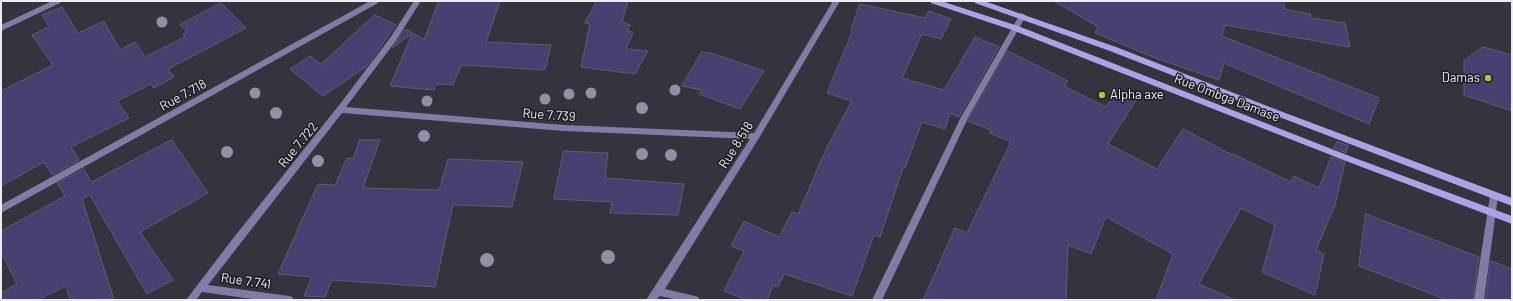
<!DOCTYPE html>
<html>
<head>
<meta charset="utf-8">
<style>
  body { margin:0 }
  #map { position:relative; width:1513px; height:301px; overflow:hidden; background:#34333e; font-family:Barlow,sans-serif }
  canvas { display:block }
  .frame { position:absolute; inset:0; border:2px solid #ececf3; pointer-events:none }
</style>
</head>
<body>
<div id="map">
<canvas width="1513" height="301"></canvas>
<div class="frame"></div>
</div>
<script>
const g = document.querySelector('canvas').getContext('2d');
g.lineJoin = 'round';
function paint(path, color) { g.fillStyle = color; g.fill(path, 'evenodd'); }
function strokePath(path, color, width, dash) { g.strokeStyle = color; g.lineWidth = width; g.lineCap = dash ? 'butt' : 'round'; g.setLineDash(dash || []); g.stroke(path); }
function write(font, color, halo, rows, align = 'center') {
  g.font = font + ' Barlow,sans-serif'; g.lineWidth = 3; g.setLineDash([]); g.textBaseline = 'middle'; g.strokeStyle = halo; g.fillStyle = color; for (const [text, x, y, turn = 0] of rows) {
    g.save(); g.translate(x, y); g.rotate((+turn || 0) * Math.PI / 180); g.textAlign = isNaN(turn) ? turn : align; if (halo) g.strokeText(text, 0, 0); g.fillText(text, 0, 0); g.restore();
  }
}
const building = new Path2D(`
  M439,1h61l-14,41 65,3 -6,25 -84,-5 -8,20 -17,-1 -2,6 -44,-4 22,-52 -20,14 13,-19 19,10z
  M597,1h31l-6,21 8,3 -3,6 6,1 -7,17 22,2 -13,23 -54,-7 9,-43 -5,-1z
  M1054,1h230v8l26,5 1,4 34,5 5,24 -125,-22 -3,11 157,62 -10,26 -145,-61 -5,17 -61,-21 -63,-26 3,-6z
  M221,3l25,25 -78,41 6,8 -20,11 -3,-4 -34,17 12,17 -58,29 8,13 -27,15 -8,-13 -43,24v-95l52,-26 -21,-30 17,-8 -7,-12 20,-8 16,26 26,-12 16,29 15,-8 10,15 40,-20 -2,-3 4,-2 -7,-7z
  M860,4l65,14 4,-7 22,8 -10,20 -19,-5 -20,44 42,12 31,-53 24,10 -40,70 -9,-4 -5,16 -23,-7 -17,46h-2l-23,69 -6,-2 -22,61 -68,-22 -6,13 -5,-2 -6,15h-20l-23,-9 20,-40 -13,-5 13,-25 35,16 13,-25 6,2 29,-67 25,-46 -25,-8 25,-61 -1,-1z
  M375,15l21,10 -29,41 -44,30 -33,-27 20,-13 11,8z
  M1483,47l29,8v56l-48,-16v-34z
  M1008,51l60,30 -4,5 42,21 12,-18 19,10 -29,45 49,25 26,-40 49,26 1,-1 58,28 3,-6 25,12 12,-31 14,5 -10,43 -19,45 8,4 -9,41 -53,-23 13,-47 -34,-17 -42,76 36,16h-79l17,-46 -67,-37 -15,37 -23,-9 -2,55h-143l32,-72 12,5 44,-91 -21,-9 1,-3 -23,-9z
  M702,52l9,1 53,18 -24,38 -41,-15 3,-4 -20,-4z
  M172,140l36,53 -68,39 33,48 -26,14 -57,-99 -8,4 32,101h-44l-4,-14 -28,14h-37v-7l16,-9 -16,-32v-21l64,-35 -8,-13 27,-14 7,13z
  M360,140h20l-17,48 76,2 9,-31 75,3 -11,45 -59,-2 -18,82 -103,-7 -7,17 -21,-1 8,-19 -34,-3 40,-90 17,1 12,-27h6z
  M1337,142l11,3 -2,8 -12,-5z
  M564,151l44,2 -3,25 79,6 -6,31 -68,-2 2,-11 -58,-3z
  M1366,214l113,43 -6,43h-26l-88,-34z
  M1491,261l21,8v31h-26z`);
const street = new Path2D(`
  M52,1h9l-1,2 -59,28v-6z
  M370,1h9l-1,2 -377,210v-8z
  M414,1h7l-26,41 -49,65 218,18 190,8 79,-132h7l-81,137 -94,151 30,7 3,1 2,3h-22l-18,-4 -4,4h-10l104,-161 -186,-8 -222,-18 -134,172 81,11 3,1 2,3h-35l-57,-8 -6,8h-10l45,-59 109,-137 50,-66z
  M1022,13l4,3 -58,102 -86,182h-10l89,-183 59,-103z
  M1494,193l3,1 1,2 -14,104h-10l16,-104 1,-2z`);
const secondary = new Path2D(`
  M930,1h11l77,25 334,131 160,59v8l-166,-63 -334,-131 -81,-27z
  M974,1h10l132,46 164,64 232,87v8l-238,-91 -164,-64 -135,-48z`);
const trees = [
  [162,22,5.5],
  [675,90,5.5],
  [255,93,5.5],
  [591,93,5.5],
  [569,94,5.5],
  [545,99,5.5],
  [427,101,5.5],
  [642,108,6],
  [276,113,6],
  [424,136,6],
  [227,152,6],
  [642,154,6],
  [671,155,6],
  [318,161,6],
  [608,257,7],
  [487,260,7]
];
const markers = [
  [1488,78,4,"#c0be41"],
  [1102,95,4,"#c0be41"]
];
const poiNames = [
  ["Damas",1480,78],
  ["Alpha axe",1110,95,"left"]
];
const streetNames = [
  ["Rue 7.718",183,95,-29],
  ["Rue Ombga Damase",1227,98,21],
  ["Rue 7.739",549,115,4],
  ["Rue 7.722",298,145,-51],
  ["Rue 8.518",736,145,-58],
  ["Rue 7.741",246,281,8]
];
paint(building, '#463f70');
strokePath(building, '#5e5e6a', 1);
paint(street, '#807ca6');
paint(secondary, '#aaa3e6');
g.fillStyle = '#9290a7';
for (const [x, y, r] of trees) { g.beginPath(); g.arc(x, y, r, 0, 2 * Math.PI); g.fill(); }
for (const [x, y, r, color] of markers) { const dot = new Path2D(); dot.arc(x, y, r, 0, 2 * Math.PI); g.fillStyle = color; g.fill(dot); strokePath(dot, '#1c1c21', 1.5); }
write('13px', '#ececf3', '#1c1c21', poiNames, 'right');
write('13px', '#ececf3', '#1c1c21', streetNames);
</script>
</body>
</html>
